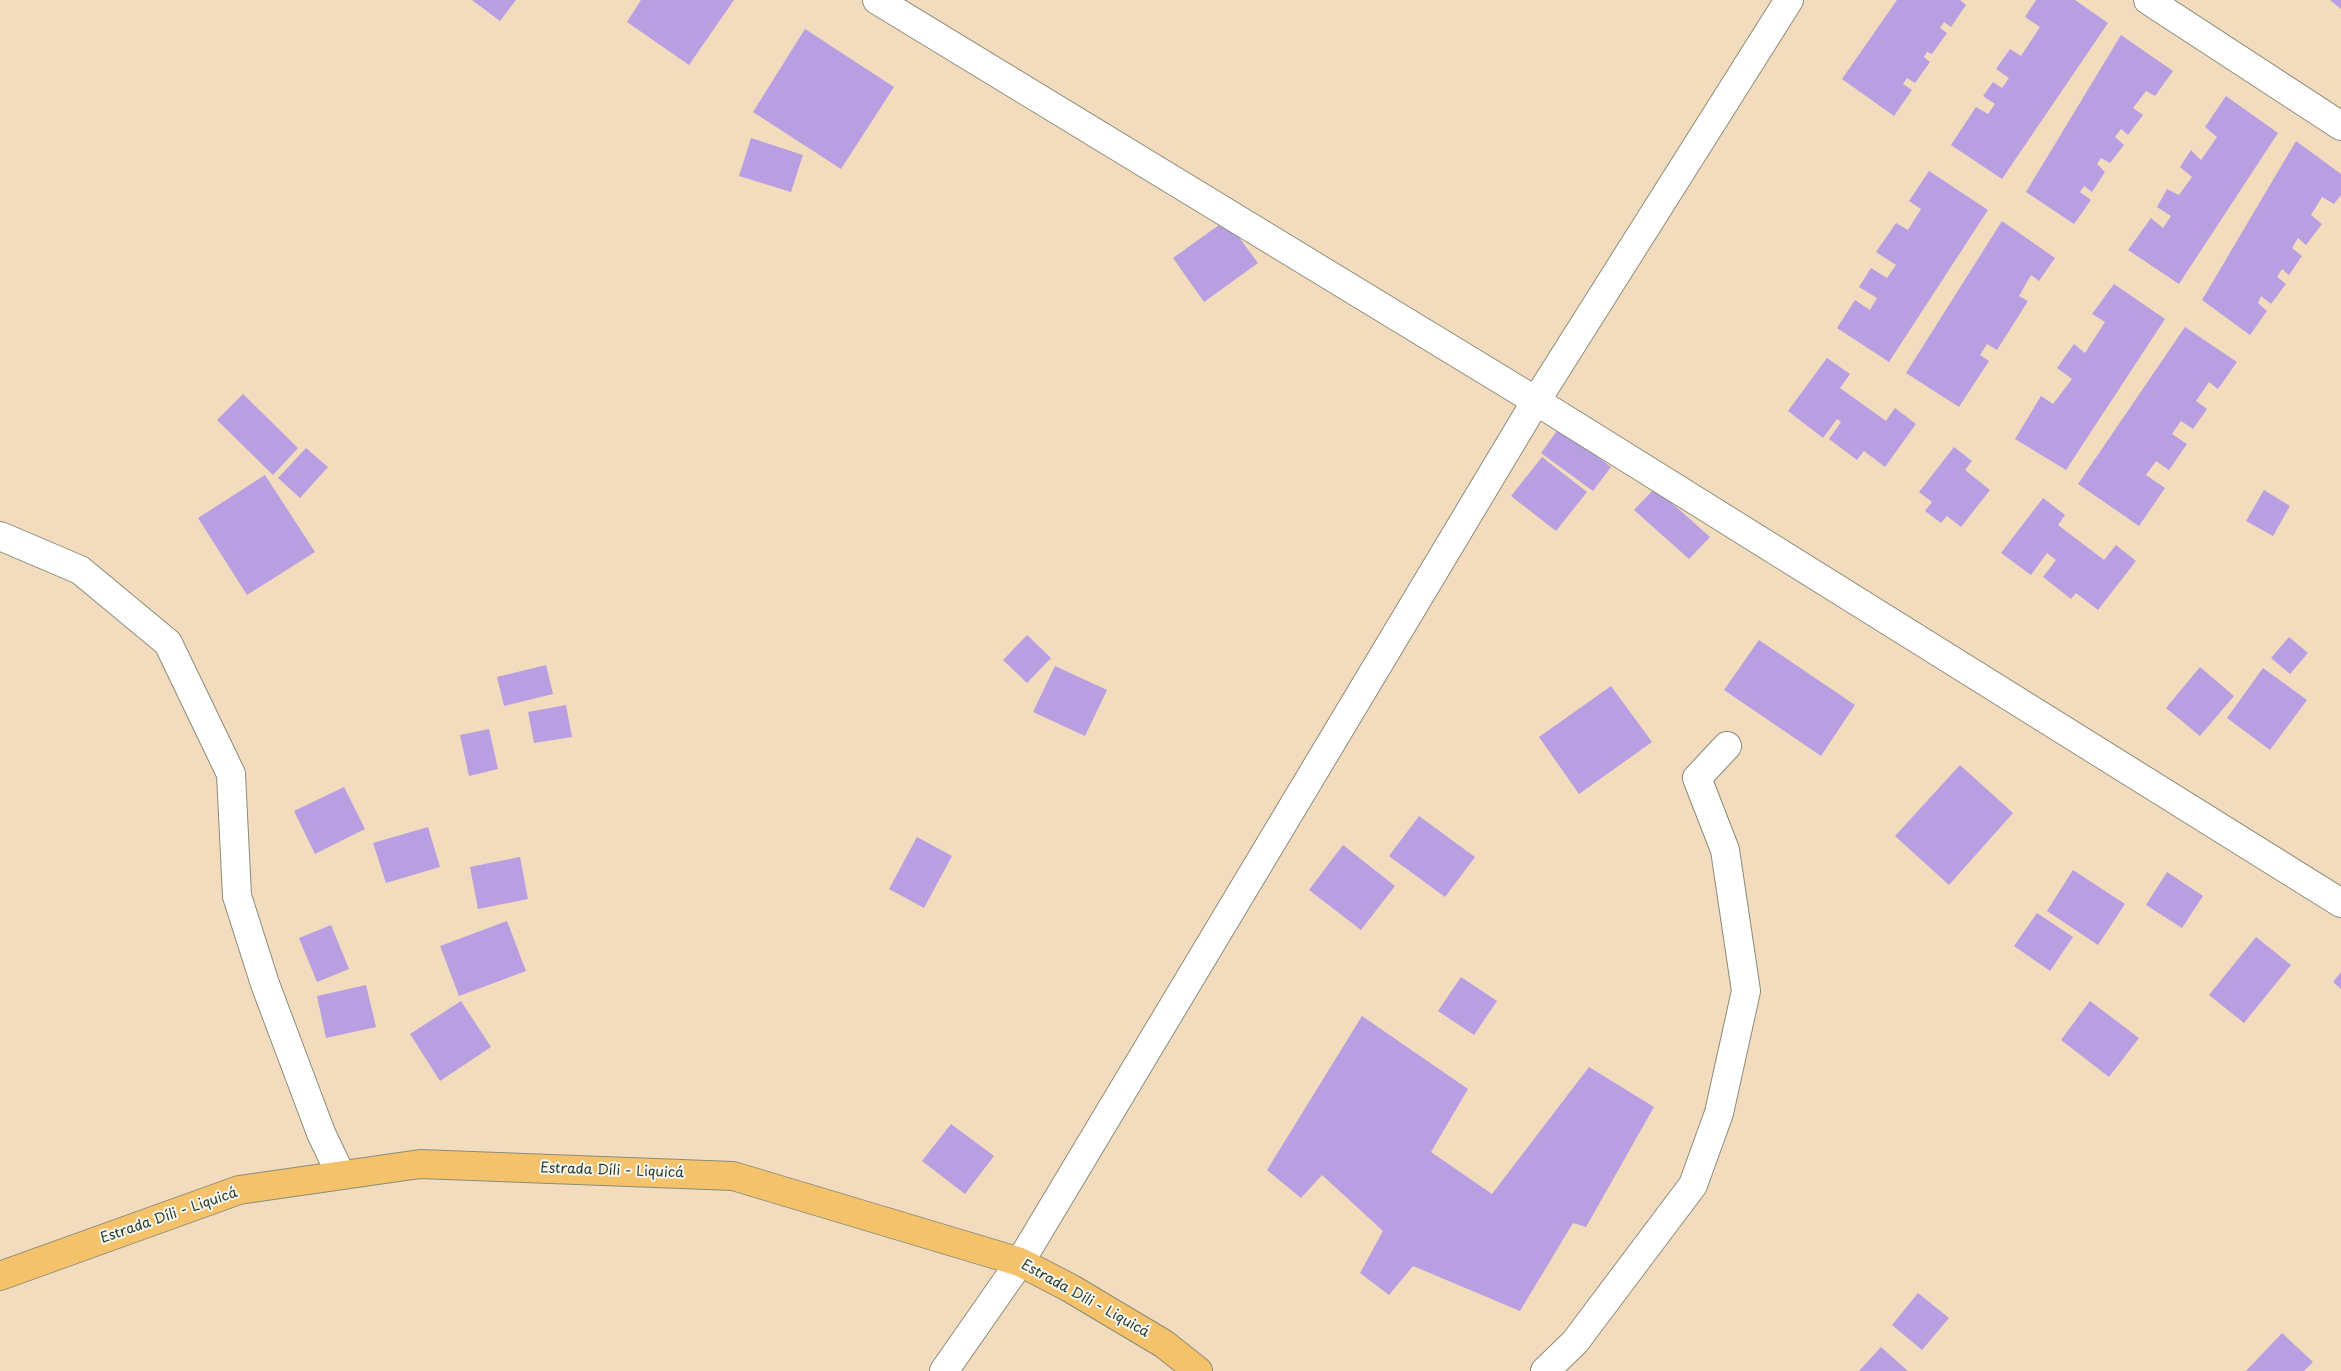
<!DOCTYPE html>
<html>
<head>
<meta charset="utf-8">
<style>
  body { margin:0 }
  canvas { display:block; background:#f3dcbe }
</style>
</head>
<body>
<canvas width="2341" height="1371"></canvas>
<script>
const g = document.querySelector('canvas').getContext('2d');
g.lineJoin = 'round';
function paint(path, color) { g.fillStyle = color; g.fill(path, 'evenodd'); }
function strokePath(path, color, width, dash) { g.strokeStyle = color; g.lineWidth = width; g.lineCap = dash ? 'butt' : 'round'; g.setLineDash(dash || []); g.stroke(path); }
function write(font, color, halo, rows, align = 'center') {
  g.font = font + ' "Playpen Sans",sans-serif'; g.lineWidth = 4; g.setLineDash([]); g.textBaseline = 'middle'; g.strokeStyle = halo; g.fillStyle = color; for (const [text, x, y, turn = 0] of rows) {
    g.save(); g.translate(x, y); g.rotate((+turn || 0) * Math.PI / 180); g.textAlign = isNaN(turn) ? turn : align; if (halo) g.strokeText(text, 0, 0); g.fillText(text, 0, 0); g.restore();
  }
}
const building = new Path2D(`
  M472,0h44l-16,21z
  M641,0h93l-45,65 -62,-43z
  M1897,0h63l6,5 -15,22 -7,-5 -4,6 7,5 -15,21 -5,-2 -3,5 6,5 -15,21 -8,-5 -4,6 9,6 -18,26 -52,-37z
  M2036,0h39l33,23 -106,156 -51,-34 25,-38 12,7 7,-10 -12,-8 10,-14 9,6 7,-10 -13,-9 14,-20 11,7 19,-29 -15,-10z
  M2330,0h11v9z
  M805,29l89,58 -53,82 -88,-57z
  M2121,35l52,36 -18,25 -9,-5 -13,17 10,7 -15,20 -7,-6 -6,8 9,8 -14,18 -9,-5 -4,6 8,8 -13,20 -8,-6 -4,6 11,8 -17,24 -48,-32z
  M2226,96l52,37 -99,151 -51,-34 23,-32 12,10 8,-12 -14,-9 10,-18 12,6 13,-18 -12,-10 11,-17 10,10 16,-23 -12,-10z
  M751,138l52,17 -12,37 -52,-16z
  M2296,141l45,33v21l-7,9 -12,-7 -11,18 11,9 -16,21 -8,-7 -6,10 10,8 -13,19 -7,-6 -5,8 9,7 -15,20 -10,-8 -3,7 9,8 -17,24 -48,-35z
  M1929,171l59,39 -99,152 -52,-34 18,-28 15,10 7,-12 -18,-11 12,-19 16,10 9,-13 -20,-13 20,-29 12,7 13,-21 -12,-8z
  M1226,220l32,43 -54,39 -31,-44z
  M2002,221l53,37 -16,23 -8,-6 -12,21 9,5 -31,49 -10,-6 -7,11 9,6 -30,46 -53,-34z
  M2114,284l51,35 -99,151 -51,-31 26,-43 12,8 19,-25 -15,-11 17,-24 11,9 20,-31 -13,-8z
  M2185,327l52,35 -19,27 -9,-7 -13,19 11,8 -14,20 -12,-8 -9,13 15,10 -18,26 -13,-9 -10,14 19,13 -26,38 -61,-42z
  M1827,358l23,16 -10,14 46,33 9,-13 21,16 -31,43 -21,-16 -7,9 -28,-21 12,-17 -4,-3 -14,19 -35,-27z
  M243,394l55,54 -25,27 -56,-55z
  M1559,428l52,39 -18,24 -52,-38z
  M1954,447l18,14 -7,9 25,20 -29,37 -14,-11 -6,7 -16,-12 7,-9 -13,-10z
  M306,448l22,19 -28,31 -22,-20z
  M1542,457l45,35 -31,39 -45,-35z
  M265,475l50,77 -68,43 -49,-77z
  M1655,488l55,49 -21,22 -55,-49z
  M2264,490l26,16 -17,30 -27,-15z
  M2043,498l22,17 -7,10 46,35 12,-15 20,16 -38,49 -22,-17 -5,6 -28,-22 13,-17 -9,-7 -16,22 -30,-22z
  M1027,635l24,23 -24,25 -24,-23z
  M2289,637l19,16 -18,21 -19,-16z
  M1759,640l96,65 -34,51 -97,-66z
  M546,665l7,29 -49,12 -7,-29z
  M1055,666l52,24 -22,46 -52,-24z
  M2200,667l34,29 -34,40 -34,-28z
  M2263,668l44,32 -37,50 -43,-32z
  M1611,686l41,56 -73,52 -40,-57z
  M566,705l6,32 -38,6 -6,-31z
  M489,729l9,40 -29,7 -9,-41z
  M1960,765l53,48 -64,72 -54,-49z
  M344,787l21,42 -50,25 -21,-43z
  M1419,816l56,41 -30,40 -56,-41z
  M428,827l12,40 -54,16 -13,-40z
  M917,837l35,19 -28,52 -35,-19z
  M1343,845l52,41 -34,44 -52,-40z
  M520,857l8,42 -50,10 -8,-42z
  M2073,870l52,34 -27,41 -51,-34z
  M2167,872l36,24 -21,32 -36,-23z
  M2037,913l36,24 -23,34 -36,-25z
  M507,921l19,50 -67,25 -19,-50z
  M331,925l18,44 -32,13 -18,-44z
  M2256,937l35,28 -47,58 -35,-28z
  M2341,972v17l-8,-7z
  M1461,977l36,24 -23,34 -36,-24z
  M366,985l10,42 -50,11 -9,-42z
  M461,1001l30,46 -51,34 -30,-47z
  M2090,1001l49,37 -30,39 -48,-37z
  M1362,1016l106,73 -37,63 61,42 97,-127 65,40 -68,120 -13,-4 -53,88 -107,-45 -24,29 -29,-22 23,-42 -61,-56 -21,23 -34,-28z
  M951,1124l43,32 -29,38 -43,-33z
  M1918,1293l31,25 -27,32 -30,-25z
  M2282,1333l31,29 -9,9h-58z
  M1881,1347l27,24h-49z`);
const minor = new Path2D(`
  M877,0l659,401 805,502
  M2148,0l193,126
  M0,536l80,34 88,73 63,131 6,122 28,88 56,149 20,42
  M944,1371l76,-109 516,-861 253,-401
  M1545,1371l30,-29 118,-157 26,-72 27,-122 -21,-141 -28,-72 30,-32`);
const primary = new Path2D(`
  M0,1276l239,-86 181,-26 313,12 287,86 50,26 94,56 34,27`);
const streetNames = [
  ["Estrada Díli - Liquicá",612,1171,2],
  ["Estrada Díli - Liquicá",169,1216,-19],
  ["Estrada Díli - Liquicá",1085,1299,29]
];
paint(building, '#b79fe1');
strokePath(minor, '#898c79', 30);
strokePath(primary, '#898c79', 30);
strokePath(minor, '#fff', 28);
strokePath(primary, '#f4c26a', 28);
write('14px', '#1f3d34', '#fbf7ec', streetNames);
</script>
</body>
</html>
